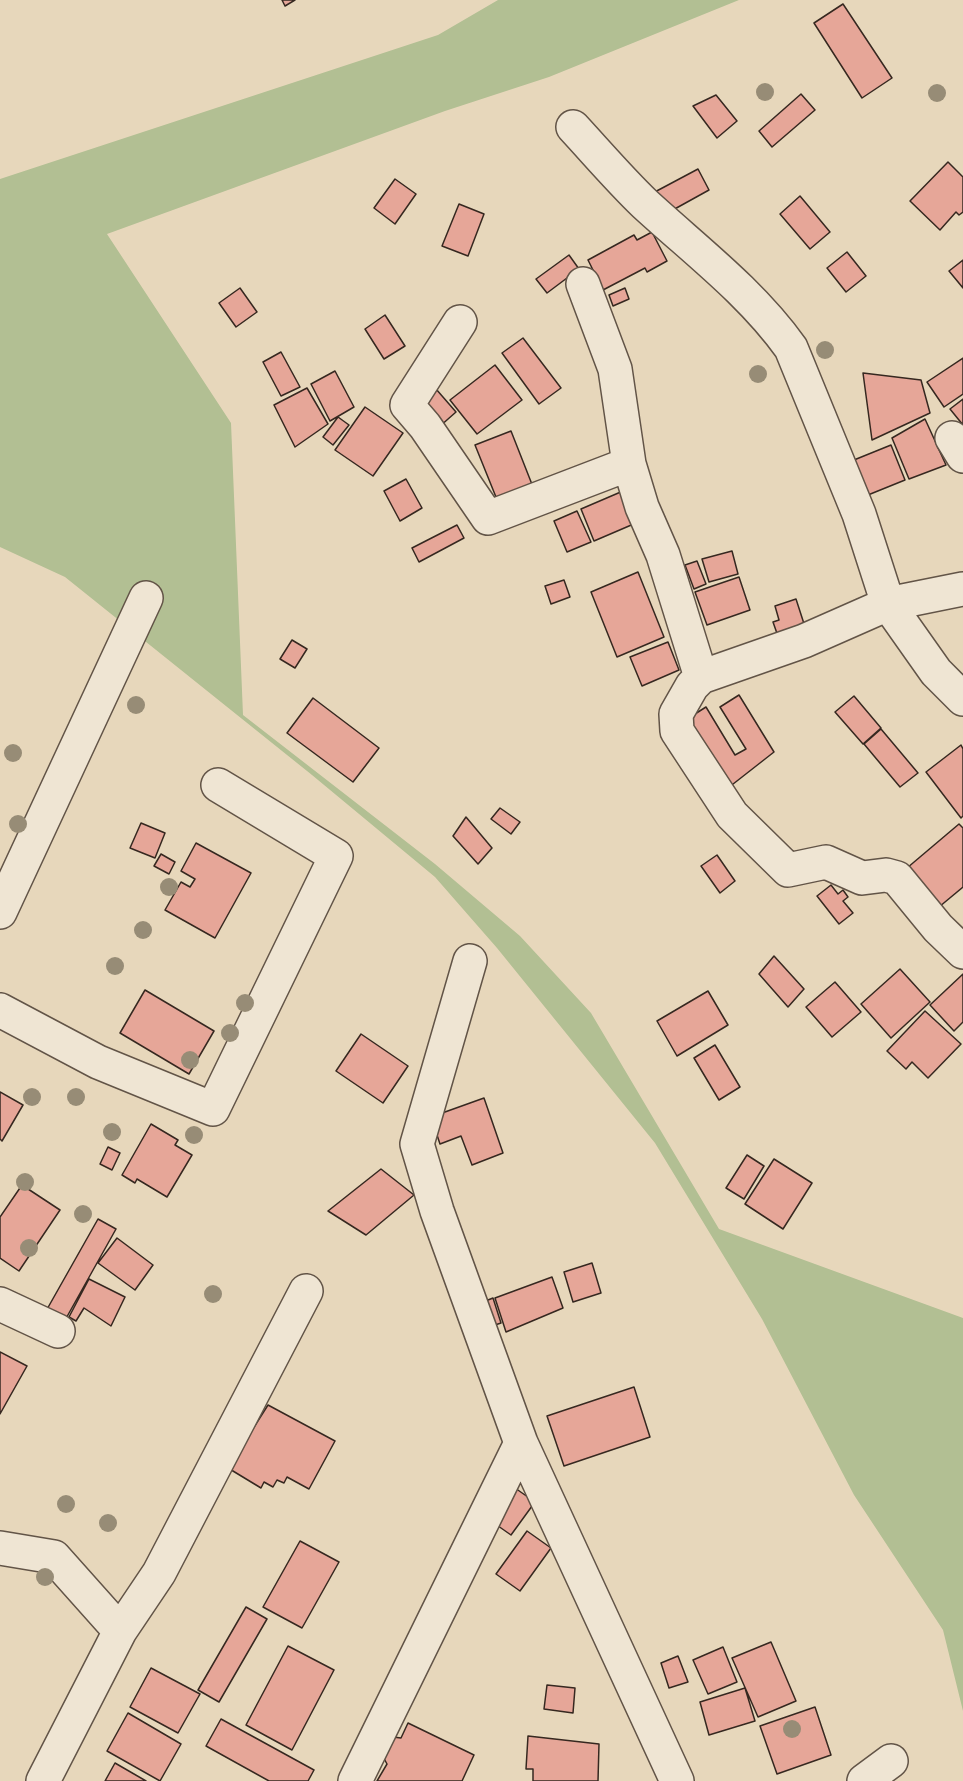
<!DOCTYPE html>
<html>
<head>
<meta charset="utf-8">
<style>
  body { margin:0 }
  canvas { display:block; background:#e7d7bb }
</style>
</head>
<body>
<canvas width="963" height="1781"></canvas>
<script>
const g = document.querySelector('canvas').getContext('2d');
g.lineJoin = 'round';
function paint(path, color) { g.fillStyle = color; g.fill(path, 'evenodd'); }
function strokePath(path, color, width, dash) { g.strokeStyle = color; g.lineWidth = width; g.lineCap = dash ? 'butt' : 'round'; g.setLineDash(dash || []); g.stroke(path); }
const green = new Path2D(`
  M498,0h241l-190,77 -104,34 -338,123 124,189 12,292 192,149 85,72 71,77 128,216 244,89v393l-20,-81 -89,-135 -92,-176 -107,-176 -158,-195 -62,-71 -123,-102 -247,-198 -65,-30v-368l438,-144z`);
const building = new Path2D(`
  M282,0h13l-10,6z
  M843,4l49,74 -30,20 -48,-75z
  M801,94l14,16 -43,37 -13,-16z
  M716,95l21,26 -20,17 -24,-32z
  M948,162l15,15v35l-4,3 -3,-3 -16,18 -30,-29z
  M698,169l11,21 -47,26 -11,-22z
  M395,179l21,15 -21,30 -21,-16z
  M800,196l30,36 -20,17 -30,-35z
  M459,204l25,10 -16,42 -26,-10z
  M652,232l15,29 -20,11 -2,-4 -42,22 -15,-30 46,-25 3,5z
  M847,252l19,24 -20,16 -19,-24z
  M569,255l10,14 -32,24 -11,-14z
  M963,260v28l-14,-17z
  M240,288l17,24 -21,15 -17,-24z
  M625,288l4,11 -16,7 -4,-11z
  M385,315l20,31 -21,13 -19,-30z
  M523,338l38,50 -22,16 -37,-51z
  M281,352l19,35 -19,9 -18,-34z
  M963,358v36l-19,13 -17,-25z
  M495,365l27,35 -45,34 -27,-34z
  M335,371l19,36 -24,14 -19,-37z
  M863,373l58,7 9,33 -58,27z
  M307,388l21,36 -33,23 -21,-42z
  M436,389l20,23 -17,15 -20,-22z
  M963,399v26l-13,-16z
  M365,407l38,26 -30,43 -38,-26z
  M338,417l11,8 -16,20 -10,-8z
  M925,419l21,46 -37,14 -17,-41z
  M511,431l24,61 -35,15 -25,-62z
  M891,445l14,35 -42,17 -14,-35z
  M406,479l16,29 -22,13 -16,-30z
  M623,491l13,32 -42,18 -13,-32z
  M577,511l14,31 -24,10 -13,-31z
  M457,525l7,13 -45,24 -7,-14z
  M732,551l6,23 -29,8 -7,-23z
  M697,561l9,23 -12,5 -9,-24z
  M638,572l26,65 -47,20 -26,-65z
  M739,577l11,33 -43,15 -12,-33z
  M564,580l6,17 -19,7 -6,-18z
  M796,599l11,34 -27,9 -7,-20 6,-2 -4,-14z
  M292,640l15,9 -12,19 -15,-9z
  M668,642l11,28 -37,16 -12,-29z
  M739,695l35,57 -46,36 -41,-69 19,-12 29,48 11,-6 -26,-42z
  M854,696l27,32 -18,16 -28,-32z
  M313,698l66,50 -26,34 -66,-49z
  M881,729l37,44 -18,14 -36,-43z
  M961,745l2,4v67l-2,2 -35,-46z
  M500,808l20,14 -9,12 -20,-15z
  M466,817l26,31 -14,16 -25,-28z
  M141,823l24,10 -10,25 -25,-10z
  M959,824l4,4v59l-24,20 -32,-39z
  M196,843l55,30 -36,65 -50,-28 16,-28 9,5 5,-8 -14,-8z
  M161,854l14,8 -6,12 -15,-8z
  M717,855l18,26 -15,12 -19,-27z
  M831,885l7,9 5,-4 5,7 -5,4 10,12 -14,11 -22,-28z
  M774,956l30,33 -16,18 -29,-33z
  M900,969l30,33 -39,36 -30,-34z
  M963,974v48l-9,9 -24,-26z
  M835,982l26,30 -29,25 -26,-30z
  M145,990l69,41 -25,43 -69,-41z
  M708,991l20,34 -51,31 -20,-35z
  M925,1011l36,33 -33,34 -16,-16 -6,7 -19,-18z
  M361,1034l47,32 -25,37 -47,-32z
  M715,1045l25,42 -21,13 -25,-42z
  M0,1092l23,13 -21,36 -2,-2z
  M484,1098l19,55 -31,12 -11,-29 -21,8 -9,-27z
  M151,1124l27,16 -3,5 17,10 -25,42 -30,-18 -2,4 -13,-8z
  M108,1147l12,6 -8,17 -12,-6z
  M747,1155l17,11 -20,33 -18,-11z
  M774,1159l38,24 -29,46 -38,-25z
  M381,1169l33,26 -48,40 -38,-24z
  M22,1185l38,25 -41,61 -19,-13v-41z
  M98,1219l18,10 -52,93 -18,-11z
  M117,1238l36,27 -18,25 -37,-27z
  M592,1263l9,30 -28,9 -9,-30z
  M552,1277l11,31 -57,24 -11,-34z
  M89,1279l36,18 -14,29 -27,-18 -8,13 -7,-4z
  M493,1298l8,25 -15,5 -8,-24z
  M0,1352l27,14 -27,48z
  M634,1387l16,50 -86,29 -17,-50z
  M268,1405l67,36 -26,48 -22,-12 -3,6 -7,-3 -4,7 -9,-5 -3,6 -33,-20z
  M515,1488l20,14 -24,33 -20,-14z
  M527,1531l24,17 -31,43 -24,-17z
  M300,1541l39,21 -37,66 -39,-21z
  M246,1607l21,12 -48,83 -21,-12z
  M771,1642l25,59 -38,16 -26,-59z
  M288,1646l46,24 -42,80 -46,-25z
  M723,1647l14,35 -29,12 -15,-34z
  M678,1656l10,26 -19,6 -8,-25z
  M151,1668l49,26 -22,39 -48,-26z
  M547,1685l28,3 -2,25 -29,-4z
  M745,1688l10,33 -46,14 -9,-33z
  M815,1707l16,48 -54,19 -17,-48z
  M128,1713l53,31 -21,37 -53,-30z
  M221,1719l93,51 -6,11h-39l-63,-35z
  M408,1723l66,32 -12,26h-85l10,-17 -6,-11 12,-16 8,1z
  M528,1736l71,8 -1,37h-65v-12h-7z
  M115,1763l31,18h-41z`);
const street = new Path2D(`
  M573,127c24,26 47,53 72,77 50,46 106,88 146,144l68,166 29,90 48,68 27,27
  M583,284l32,85 14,95 13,43 21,48 38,122
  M460,322l-53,83 18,21 63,92 141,-54
  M952,438l11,18
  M963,589l-75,15 -84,37 -103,36 -9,9 -16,28 1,17 55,84 56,55 38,-8 36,16 24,-3 11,3 41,50 25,24
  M0,912l146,-314
  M0,1010l98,52 115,47 123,-253 -118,-71
  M0,1304l58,27
  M521,1443l156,338
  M0,1548l54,9 66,74 -77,150
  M120,1631l39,-58 147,-282
  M355,1781l166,-338 -84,-232 -20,-67 53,-183
  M864,1781l27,-20`);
const trees = [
  [765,92],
  [937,93],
  [825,350],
  [758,374],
  [136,705],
  [13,753],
  [18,824],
  [169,887],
  [143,930],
  [115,966],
  [245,1003],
  [230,1033],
  [190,1060],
  [32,1097],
  [76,1097],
  [112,1132],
  [194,1135],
  [25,1182],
  [83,1214],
  [29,1248],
  [213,1294],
  [66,1504],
  [108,1523],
  [45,1577],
  [792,1729]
];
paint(green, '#b2bf93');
paint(building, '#e6a698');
strokePath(building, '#362820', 1.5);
strokePath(street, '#625447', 36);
strokePath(street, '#efe5d3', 33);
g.fillStyle = '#978c76';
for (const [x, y] of trees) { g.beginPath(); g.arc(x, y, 9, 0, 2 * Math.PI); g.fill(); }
</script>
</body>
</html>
